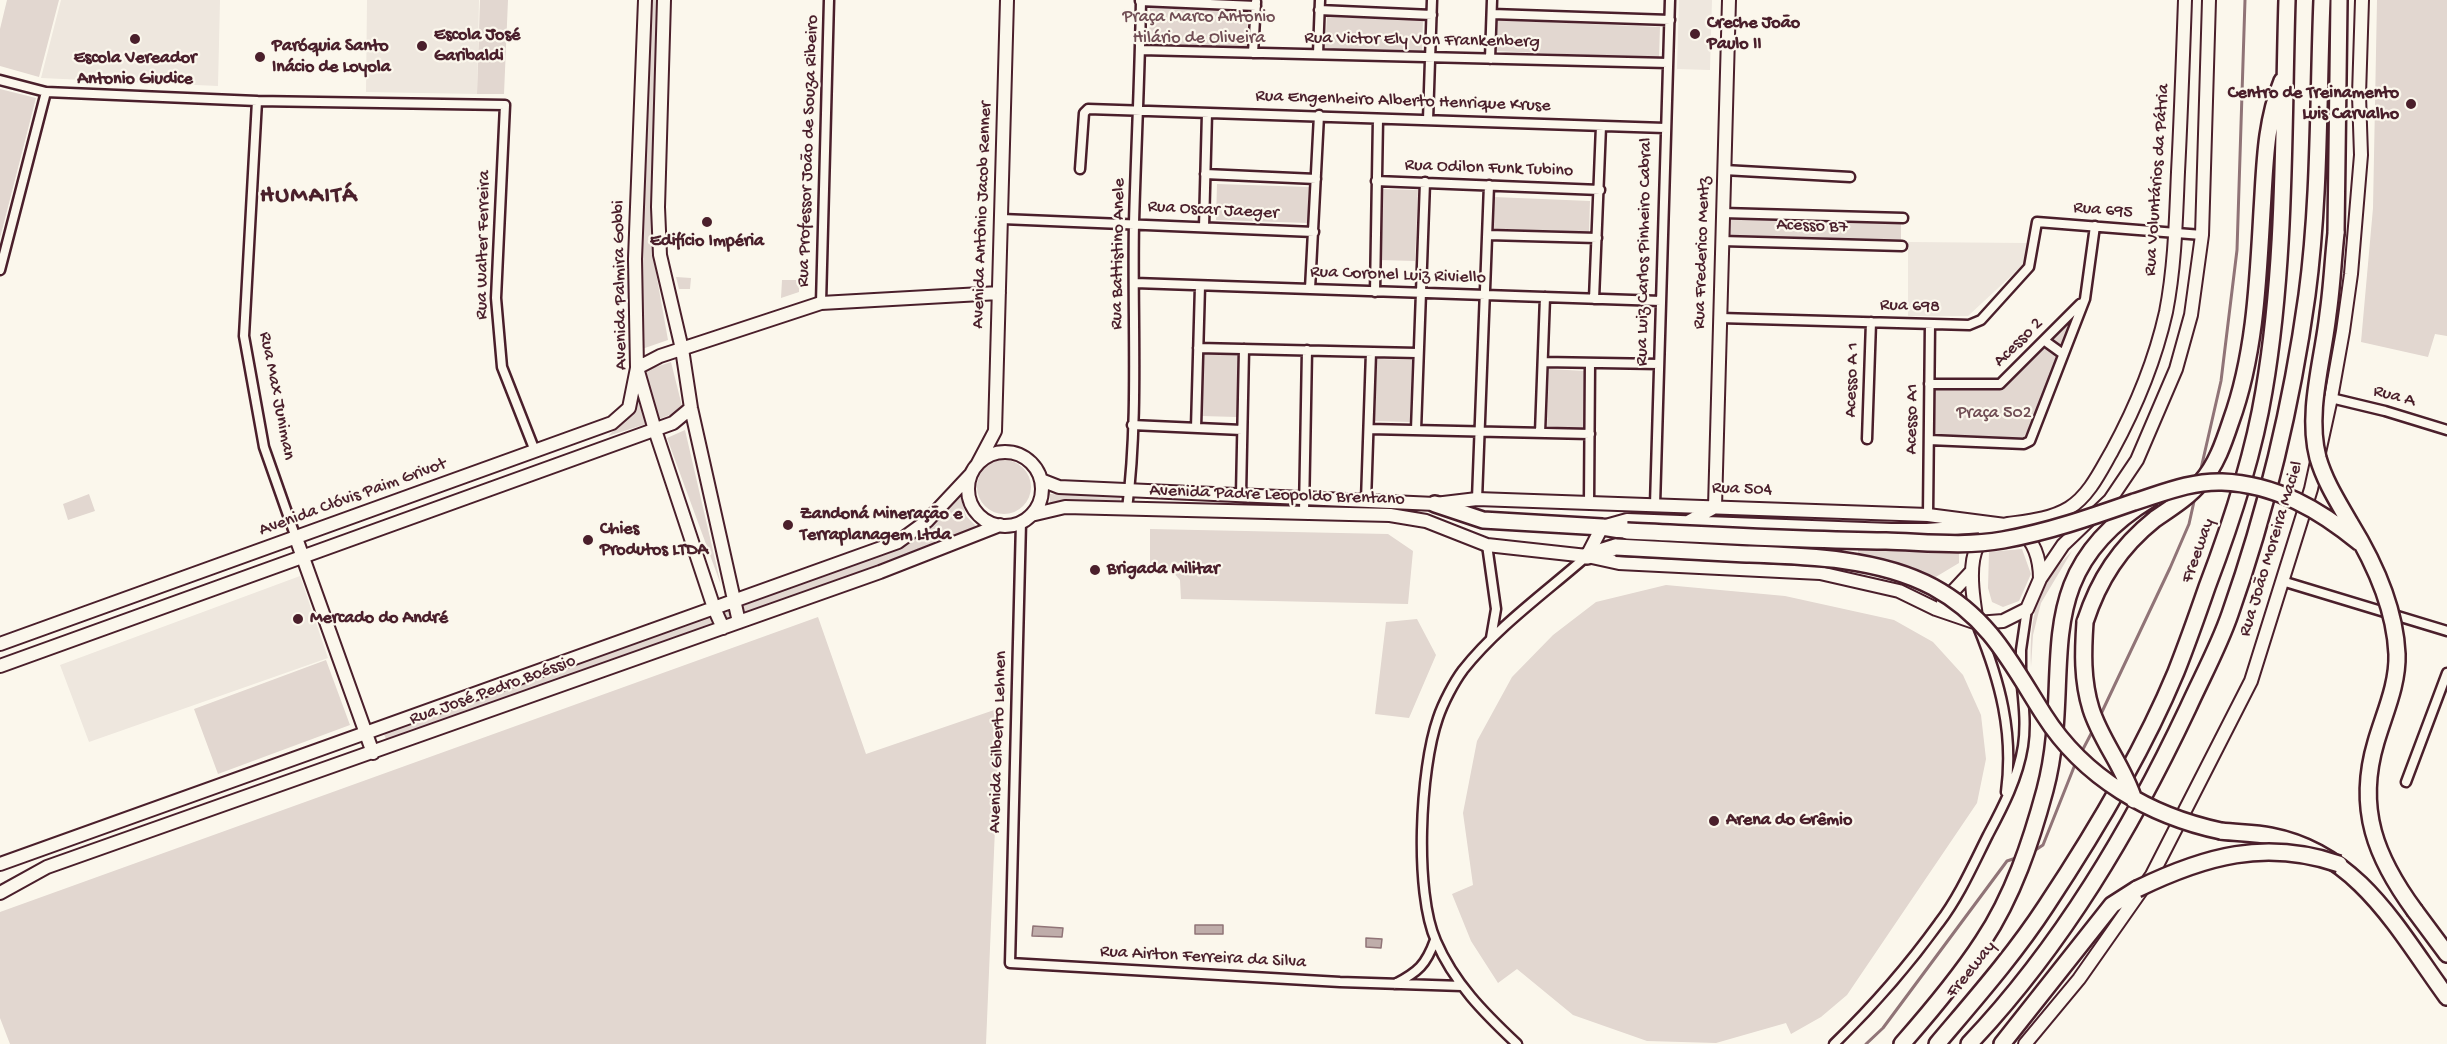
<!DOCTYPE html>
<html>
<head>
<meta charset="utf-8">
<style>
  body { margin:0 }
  canvas { display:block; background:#fbf7ec }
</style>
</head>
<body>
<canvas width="2447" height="1044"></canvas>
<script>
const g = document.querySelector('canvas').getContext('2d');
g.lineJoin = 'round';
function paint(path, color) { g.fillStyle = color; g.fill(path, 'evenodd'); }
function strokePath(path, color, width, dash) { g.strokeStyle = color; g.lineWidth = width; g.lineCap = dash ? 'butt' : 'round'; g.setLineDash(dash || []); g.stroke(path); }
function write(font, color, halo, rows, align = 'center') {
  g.font = font + ' "Gochi Hand",sans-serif'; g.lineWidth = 4.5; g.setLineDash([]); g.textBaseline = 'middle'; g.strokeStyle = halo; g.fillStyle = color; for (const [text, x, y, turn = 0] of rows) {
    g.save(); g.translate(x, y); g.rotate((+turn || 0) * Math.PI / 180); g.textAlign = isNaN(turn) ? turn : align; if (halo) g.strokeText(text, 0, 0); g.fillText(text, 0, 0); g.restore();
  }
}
const built = new Path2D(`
  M61,0h159l-2,86 -177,-8z
  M367,0h112l-2,94 -111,-2z
  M1679,0h33l-2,70 -33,-1z
  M1908,242l119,1 -3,21 -56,52h-60z
  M300,576l28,82 -239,84 -29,-77z`);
const green = new Path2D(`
  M7,0h52l-20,77 -39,-11v-37z
  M480,0h28l-4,94h-27z
  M651,0h7l-7,211 2,45 15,84 -26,9 1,-118z
  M2377,0h70v336l-12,-2 -7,23 -67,-15 12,-134z
  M1150,8l98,4 -1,37 -98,-4z
  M1327,17l96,2 -1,33 -97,-3z
  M1496,20l164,7 -1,31 -164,-7z
  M0,89l36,9 -36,140z
  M1217,184l92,3 -1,36 -92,-3z
  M1381,189l37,1 -3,71 -36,-1z
  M1494,197l96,4 -1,31 -97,-3z
  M1727,215l174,4v24l-174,-3z
  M676,277l15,1 -1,11h-11z
  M782,280h17v12l-18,6z
  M2074,314l-45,114 -7,12 -89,-3 2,-50 70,1z
  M1204,353l35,2 -2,62 -36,-1z
  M1377,359l35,1 -2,62 -35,-1z
  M671,362l12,48 -24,9 -14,-40 2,-9z
  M1549,369l36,2 -2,61 -36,-2z
  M637,397l9,27 -38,12 23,-22z
  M685,430l36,155 -54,-147z
  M977 487a27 27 0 1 1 54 0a27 27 0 1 1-54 0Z
  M89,494l6,17 -27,9 -5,-16z
  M1050,494l70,3v9l-70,-3z
  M960,495l6,21 15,15 -593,213 -4,-10 523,-189 23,-17z
  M1150,529l238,5 25,17 -5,53 -227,-5 -1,-19 -9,-10 -21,-7z
  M1959,547v16l-30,18 -71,-18v-13z
  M2022,549l9,25 -12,27 -16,6 -11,-5 -4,-14 1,-36z
  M2072,551l-31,52 -8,32 -2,32c-2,-49 5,-80 41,-116z
  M1666,585l119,11 109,24 39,22 30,33 18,40 5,44 -9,44 -130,192 -26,22 -30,17 -5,-11 -70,20 -69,-2 -74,-26 -56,-46 -19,14 -27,-42 -19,-47 21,-9 -10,-72 14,-72 35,-64 41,-42 43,-33z
  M818,617l48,137 134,-46 -14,336h-976l-10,-26v-106z
  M1417,619l19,36 -27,63 -34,-4 11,-92z
  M326,660l24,65 -132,49 -24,-65z`);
const water = new Path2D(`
  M1195,925h28v9h-28z
  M1033,926l30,2 -1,9 -30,-1z
  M1366,938l16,1 -1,9 -15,-1z`);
const stream = new Path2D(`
  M2200,473l21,-92 16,-131 8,-250
  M2100,716l70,-148 19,-44 6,-27
  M2081,753l12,-23
  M2031,853l12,-8 33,-83
  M1866,1044l17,-16 124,-167 12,-4`);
const street = new Path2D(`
  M1140,1l116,5
  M1319,10l113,5
  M1492,14l178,6
  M1141,50l527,13
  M1253,53l3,-51
  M1318,54l2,-54
  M1490,59l2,-59
  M0,80l46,12 211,9 248,4 -9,193 6,69 33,84
  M257,101l-13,235 20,111 32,91
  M1428,120l4,-120
  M1080,169l4,-56 4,-4 577,19
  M1724,170l126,7
  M1205,174l111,5
  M1376,181l224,9
  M1723,213l180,5
  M1002,219l312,13
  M1204,227l3,-114
  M1488,235l109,3
  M1722,241l180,5
  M0,270l46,-178
  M1135,283l526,18
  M1310,289l9,-174
  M1375,292l3,-173
  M1594,299l7,-173
  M821,303l8,-303
  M1720,318l249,7 12,-5 48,-53 8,-45 165,13
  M2045,341l18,13
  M1198,348l219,5
  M1543,362l116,2
  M1929,384h71l80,-80
  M2331,398l54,13 62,19
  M1132,425l110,5
  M1196,428l4,-142
  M1369,429l221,5
  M1416,430l9,-248
  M1540,433l5,-136
  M1867,439l4,-117
  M1929,440l95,4 6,-3 55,-142 10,-73
  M1241,495l3,-146
  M1477,499l12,-314
  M1366,501l5,-149
  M1589,503l1,-140
  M1655,505l15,-505
  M1127,509c12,-93 5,-192 7,-286 2,-75 6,-149 7,-223
  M1304,512l3,-162
  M1928,515l2,-191
  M1021,522l-11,441 330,19 122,4
  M1487,545l9,64 -5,29
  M2282,581l165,50
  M1978,627c22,54 36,106 28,165
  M2021,674v-24l6,-41
  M2406,782l41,-109
  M1395,984c23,-12 31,-19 40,-44
  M1517,1044c-33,-31 -63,-61 -81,-103 -22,-49 -16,-172 2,-223 5,-15 16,-36 25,-48 34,-43 83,-78 124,-114
  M1834,1044c38,-37 74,-78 105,-121 20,-26 34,-58 49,-88 15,-28 30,-57 35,-89 3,-20 1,-39 -1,-59`);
const secondary = new Path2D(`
  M645,0l-10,259 2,109 18,62 59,178 9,20
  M664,0l-6,207 2,48 22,94 9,59 48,214
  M637,368l23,-12 161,-53 178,-10
  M968 489a37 37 0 1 1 74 0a37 37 0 1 1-74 0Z
  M977,465l18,-34 12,-431
  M1041,480l18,7 376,17 42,-5 451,16 77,10
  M1031,515l34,-8 325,8 36,6 61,24 100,11 32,7 201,10 79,18 37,18 41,14 26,-2 24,-12 13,-30 23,-34 47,-45 27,-40 39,-91 15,-54 11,-80 7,-235
  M1688,522l27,-15 14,-507
  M2020,530c15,12 20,30 20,49
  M296,538l77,215
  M1587,556l15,-29 25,-7 264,10h36l55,-4
  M1943,602l28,-30
  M1977,623c-5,-35 -17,-91 31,-99 21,-3 43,-5 61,-16 20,-12 32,-38 43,-57 24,-44 43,-90 54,-139 9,-46 10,-94 12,-140 3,-57 5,-115 7,-172
  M0,644l612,-221 17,-15 8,-40
  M0,666l673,-243 18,-15
  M0,864l898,-322 29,-21 44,-47
  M0,893l47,-26 833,-295 120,-47
  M2025,1044l54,-65 73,-104 99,-194 60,-192 20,-91 12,-67 8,-57 10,-119 -2,-60 3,-95`);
const highway = new Path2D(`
  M2336,233l3,-233
  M1435,504l48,16 119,7 25,4
  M1587,556l29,-9
  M2085,622c14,-43 35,-75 70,-103 16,-11 34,-22 46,-37 15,-16 23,-40 30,-61 24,-66 27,-140 31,-210 3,-45 3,-88 20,-130
  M2221,831c16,2 34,2 50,5 88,17 127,94 176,161
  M2415,911l32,43
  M1902,1044c29,-33 57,-66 81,-103 30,-45 48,-99 62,-151 31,-117 -23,-213 105,-291
  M1937,1044c38,-45 77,-89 109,-138 49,-74 96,-152 130,-234 11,-28 21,-56 31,-85 24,-63 46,-129 57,-196 22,-129 19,-260 23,-391
  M1969,1044c93,-98 162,-215 219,-336 14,-31 31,-62 42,-94 36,-102 62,-211 77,-319 13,-97 11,-197 15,-295
  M2002,1044l110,-139 25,-16`);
const highwayBridge = new Path2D(`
  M2336,233c-3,27 -4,54 -8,81 -5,46 -22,99 -10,144 7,24 20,44 32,65 24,39 45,85 47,131 1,31 -13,60 -21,88 -20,67 0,116 39,169
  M1627,531c86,4 172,9 259,10 38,1 79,6 117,-1 45,-8 88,-23 131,-38 29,-9 57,-21 88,-20 54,2 98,28 138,61
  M1616,547c43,2 87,5 131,7 60,2 132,4 186,33 57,31 78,76 111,128 40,63 106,101 177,116
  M2085,622c-2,29 -3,58 6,87 10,32 33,58 43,91
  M2137,889c68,-33 128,-50 202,-25`);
const markers = [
  [1695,34,6,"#4a1f2b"],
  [135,39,6,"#4a1f2b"],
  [422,46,6,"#4a1f2b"],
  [260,57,6,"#4a1f2b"],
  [2411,104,6,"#4a1f2b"],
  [707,222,6,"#4a1f2b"],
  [788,525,6,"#4a1f2b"],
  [588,540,6,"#4a1f2b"],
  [1095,570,6,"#4a1f2b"],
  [298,619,6,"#4a1f2b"],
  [1714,821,6,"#4a1f2b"]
];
const parkNames = [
  ["Praça Marco Antonio",1199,18],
  ["Hilário de Oliveira",1199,39],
  ["Praça 502",1994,414]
];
const poiNames = [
  ["Creche João",1707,24],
  ["Paulo II",1707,45],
  ["Escola José",434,36],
  ["Garibaldi",434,57],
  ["Paróquia Santo",272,47],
  ["Inácio de Loyola",272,68],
  ["Escola Vereador",135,59,"center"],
  ["Antonio Giudice",135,80,"center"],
  ["Centro de Treinamento",2399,94,"right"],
  ["Luis Carvalho",2399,115,"right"],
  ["Edifício Impéria",707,242,"center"],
  ["Zandoná Mineração e",800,515],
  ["Terraplanagem Ltda",800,536],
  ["Chies",600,530],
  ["Produtos LTDA",600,551],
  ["Brigada Militar",1107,570],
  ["Mercado do André",310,619],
  ["Arena do Grêmio",1726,821]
];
const streetNames = [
  ["Rua Victor Ely Von Frankenberg",1422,41,1],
  ["Rua Engenheiro Alberto Henrique Kruse",1403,102,2],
  ["Rua Professor João de Souza Ribeiro",809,151,-88],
  ["Rua Odilon Funk Tubino",1489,169,2],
  ["Rua Voluntários da Pátria",2158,180,-86],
  ["Rua Oscar Jaeger",1213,211,3],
  ["Rua 695",2103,211,5],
  ["Avenida Antônio Jacob Renner",983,215,-88],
  ["Acesso B7",1812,227,2],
  ["Rua Walter Ferreira",484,245,-89],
  ["Rua Luiz Carlos Pinheiro Cabral",1645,252,-89],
  ["Rua Frederico Mentz",1703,253,-88],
  ["Rua Battistino Anele",1119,254,-89],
  ["Rua Coronel Luiz Riviello",1398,276,2],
  ["Avenida Palmira Gobbi",621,285,-91],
  ["Rua 698",1910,307,2],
  ["Acesso 2",2019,343,-45],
  ["Acesso A 1",1853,380,-88],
  ["Rua Max Juniman",276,396,79],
  ["Rua A",2394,397,15],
  ["Acesso A1",1913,419,-89],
  ["Rua 504",1742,490,2],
  ["Avenida Padre Leopoldo Brentano",1277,496,2],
  ["Avenida Clóvis Paim Grivot",353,498,-20],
  ["Rua João Moreira Maciel",2272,549,-73],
  ["Freeway",2199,551,-70],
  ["Rua José Pedro Boéssio",493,691,-20],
  ["Avenida Gilberto Lehnen",999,742,-88],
  ["Rua Airton Ferreira da Silva",1203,958,3],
  ["Freeway",1972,970,-51]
];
const districtNames = [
  ["HUMAITÁ",309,197]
];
paint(built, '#eee7de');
paint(green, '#e2d7d0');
paint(water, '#bfadaa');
strokePath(water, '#907477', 1.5);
strokePath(stream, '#907477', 3);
strokePath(street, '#4a1f2b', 13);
strokePath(secondary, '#4a1f2b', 16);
strokePath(highway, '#4a1f2b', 20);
strokePath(street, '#fbf7ec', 8);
strokePath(secondary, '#fbf7ec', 12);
strokePath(highway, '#fbf7ec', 15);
strokePath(highwayBridge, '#4a1f2b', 20, []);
strokePath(highwayBridge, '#fbf7ec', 15);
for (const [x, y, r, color] of markers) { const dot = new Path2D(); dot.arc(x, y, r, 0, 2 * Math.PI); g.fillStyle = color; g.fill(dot); strokePath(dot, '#fbf7ec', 2); }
write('18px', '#704d54', '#fbf7ec', parkNames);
write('bold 18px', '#4a1f2b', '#fbf7ec', poiNames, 'left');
write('18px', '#4a1f2b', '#fbf7ec', streetNames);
g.letterSpacing = '1.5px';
write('bold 24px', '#4a1f2b', '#fbf7ec', districtNames);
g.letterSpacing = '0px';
</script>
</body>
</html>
